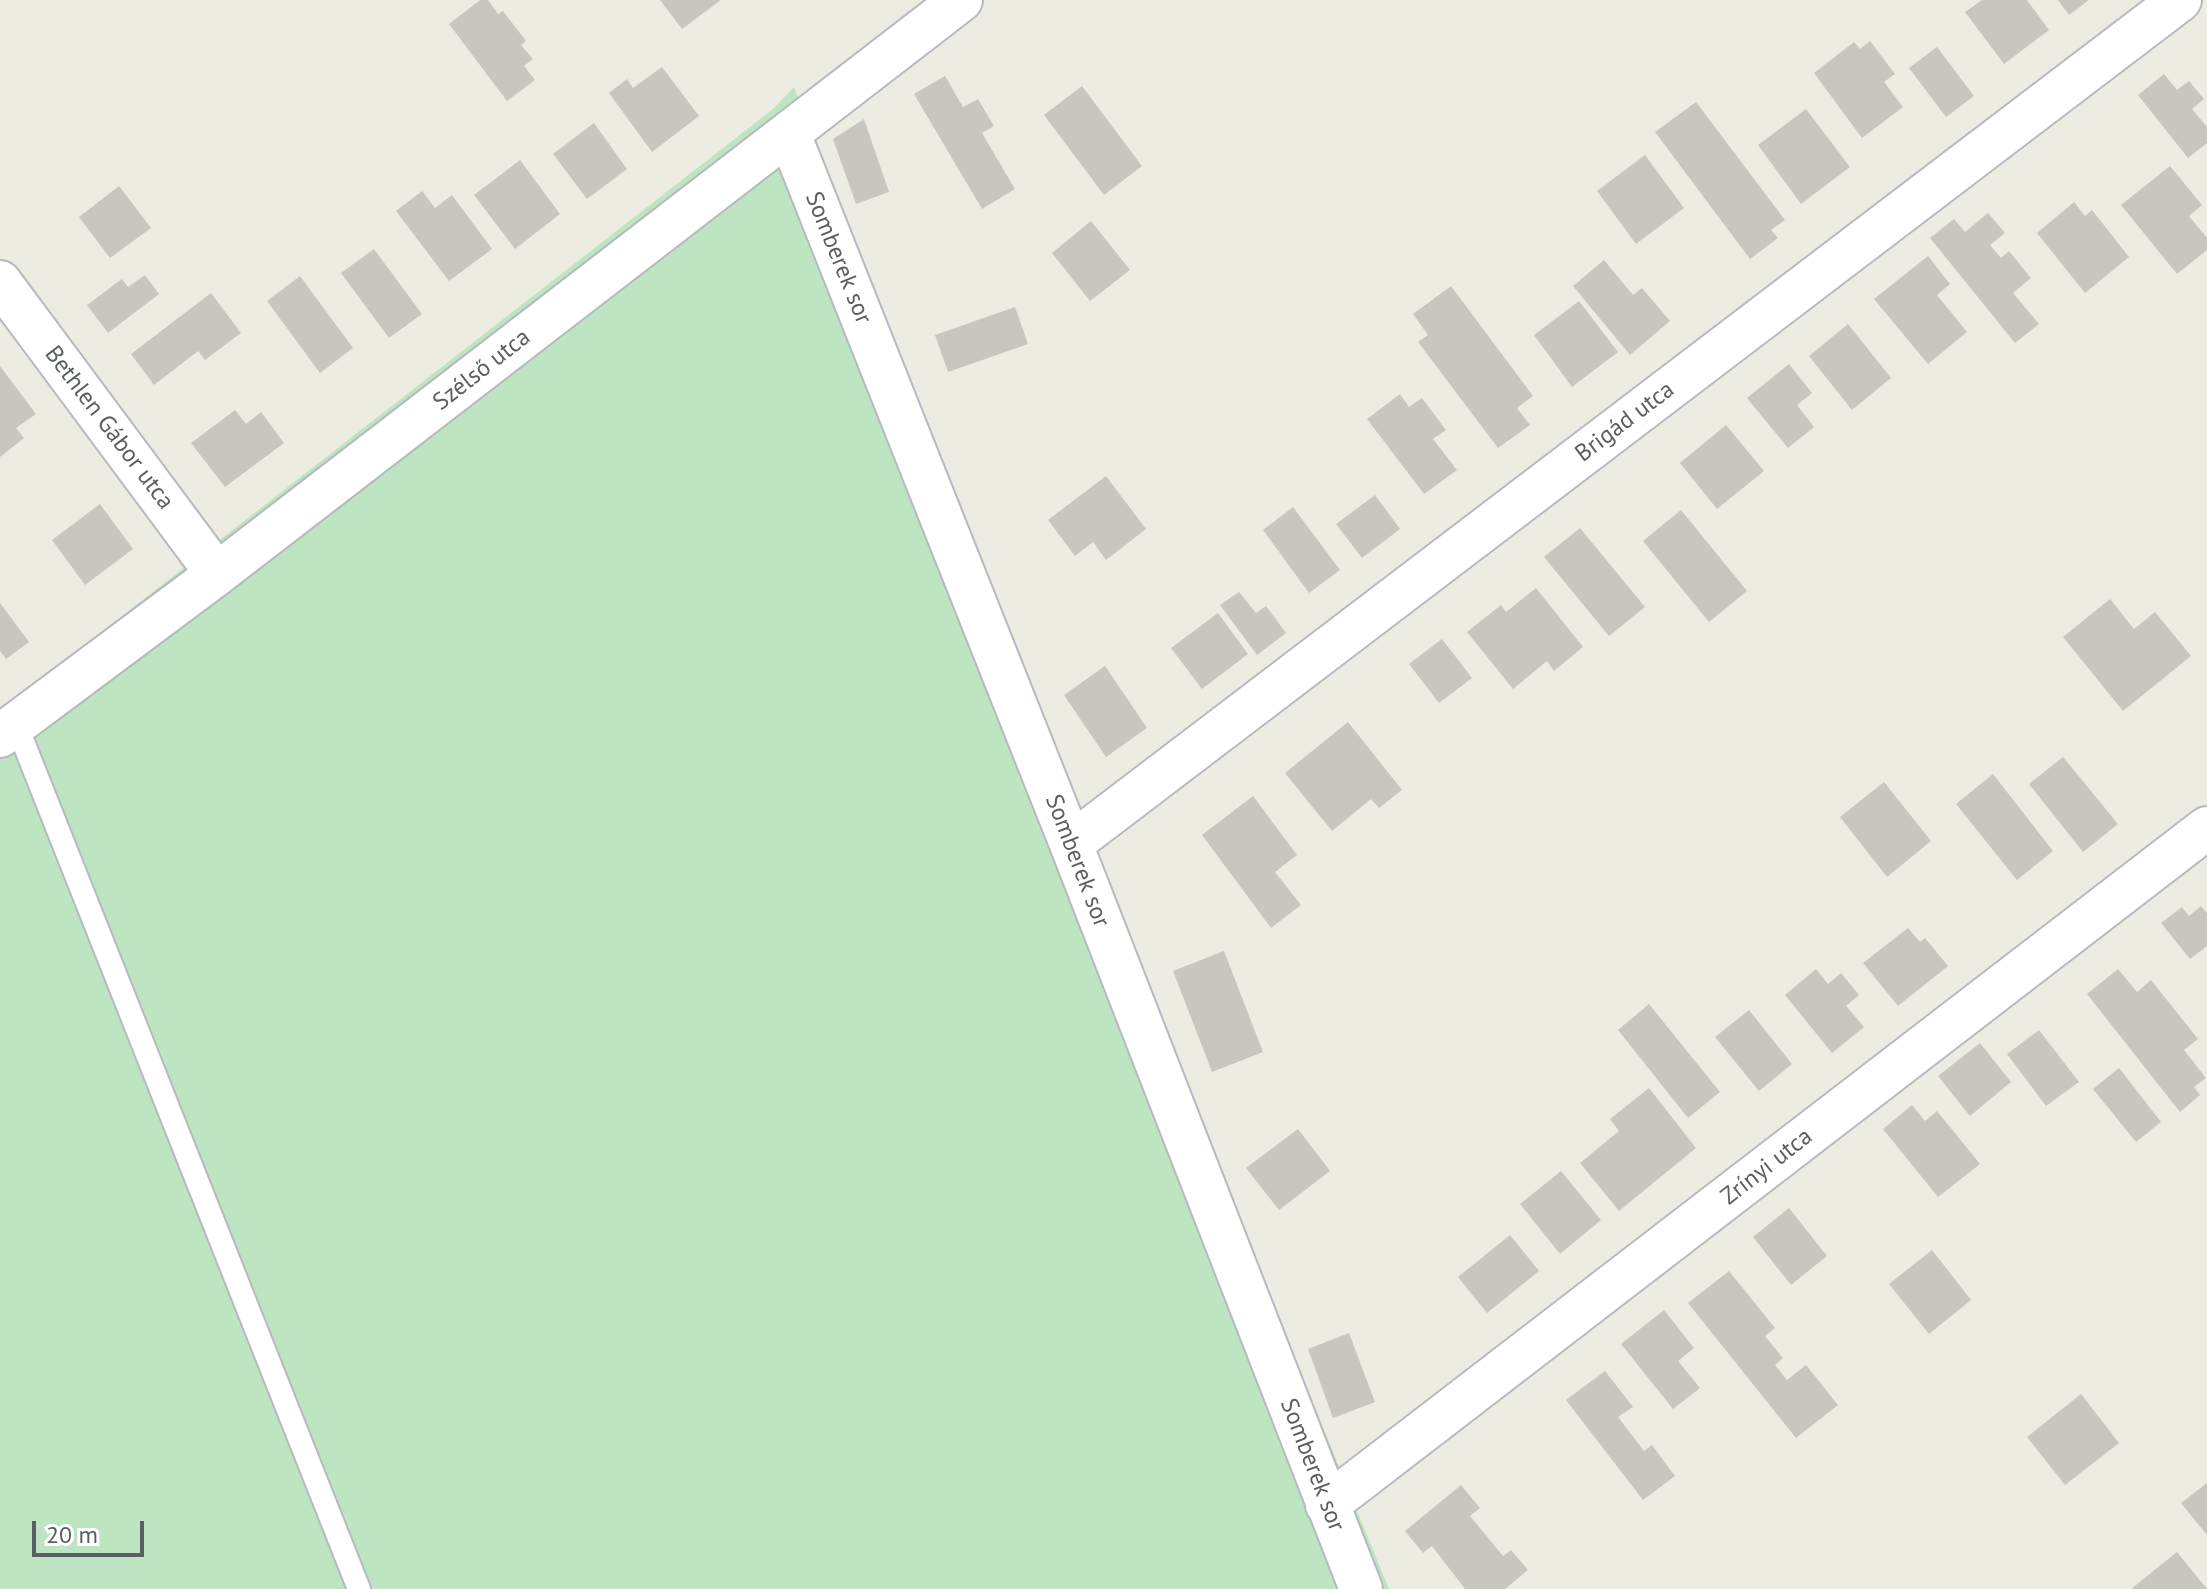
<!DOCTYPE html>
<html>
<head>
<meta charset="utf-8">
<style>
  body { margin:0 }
  #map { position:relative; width:2207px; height:1589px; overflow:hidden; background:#edece2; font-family:"PT Sans",sans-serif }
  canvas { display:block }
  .scale { position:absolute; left:32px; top:1521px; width:112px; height:36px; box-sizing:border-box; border:4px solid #5a5d63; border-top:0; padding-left:10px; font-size:24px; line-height:28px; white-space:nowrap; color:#5a5d63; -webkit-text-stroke:6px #fff; paint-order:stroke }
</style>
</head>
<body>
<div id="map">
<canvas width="2207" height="1589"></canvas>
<div class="scale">20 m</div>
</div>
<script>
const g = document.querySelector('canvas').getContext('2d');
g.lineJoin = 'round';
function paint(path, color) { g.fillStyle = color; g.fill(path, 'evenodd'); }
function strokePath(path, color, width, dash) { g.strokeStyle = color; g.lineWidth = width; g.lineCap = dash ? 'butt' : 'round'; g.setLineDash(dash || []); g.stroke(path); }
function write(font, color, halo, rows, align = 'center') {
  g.font = font + ' "PT Sans",sans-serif'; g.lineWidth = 7; g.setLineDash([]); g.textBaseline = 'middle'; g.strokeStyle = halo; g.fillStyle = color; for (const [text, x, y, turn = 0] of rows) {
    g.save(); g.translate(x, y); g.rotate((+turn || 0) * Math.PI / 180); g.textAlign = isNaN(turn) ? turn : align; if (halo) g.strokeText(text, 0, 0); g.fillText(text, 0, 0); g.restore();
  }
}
const green = new Path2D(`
  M794,87l153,420 442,1082h-1389v-878l773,-602z`);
const building = new Path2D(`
  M480,0h8l10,14 5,-3 23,30 -5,4 12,14 -9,7 11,14 -28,21 -58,-77z
  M660,0h61l-39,29z
  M1982,0h45l22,30 -45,34 -39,-52z
  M2058,0h31l-20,15z
  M1870,41l25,33 -11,8 19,25 -41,31 -48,-65 40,-31 6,7z
  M1937,47l37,49 -28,21 -37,-49z
  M662,67l37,49 -47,36 -43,-59 18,-14 6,9z
  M2164,74l13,16 12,-9 15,18 -12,10 15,18v16l-19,15 -50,-63z
  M945,76l18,31 15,-8 16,27 -12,7 33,56 -33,20 -68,-115z
  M1082,86l60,80 -38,29 -60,-80z
  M1696,102l89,118 -14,10 7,8 -28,21 -95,-127z
  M1806,109l44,58 -49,37 -43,-59z
  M864,119l25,73 -33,12 -23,-65z
  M594,123l33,46 -40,30 -34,-45z
  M1645,155l39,53 -48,36 -39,-53z
  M520,160l40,54 -45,35 -41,-54z
  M2170,166l32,39 -13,11 18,22v12l-30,24 -56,-69z
  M119,186l32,42 -41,30 -31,-41z
  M422,191l13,17 17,-13 40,54 -43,32 -53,-70z
  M2074,202l11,14 7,-6 37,47 -44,36 -48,-60z
  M1988,213l17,20 -15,12 11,13 8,-7 22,27 -18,15 26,31 -24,19 -85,-105 24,-19 11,13z
  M1091,221l39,49 -40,31 -38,-48z
  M374,249l48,65 -33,24 -48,-65z
  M1928,256l22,28 -13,11 30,37 -39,32 -54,-65z
  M1604,260l29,35 9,-7 28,33 -40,34 -57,-69z
  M145,275l14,19 -51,39 -21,-28 35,-26 6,8z
  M300,276l53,72 -33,25 -53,-72z
  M1451,286l82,110 -16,12 13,17 -32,23 -80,-106 10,-7 -15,-21z
  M211,293l30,40 -36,27 -7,-9 -44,34 -23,-31z
  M1579,301l39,51 -46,35 -38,-52z
  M1015,307l13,37 -80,28 -13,-37z
  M1848,324l43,54 -39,32 -43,-54z
  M1789,364l23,29 -15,12 17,22 -26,21 -41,-50z
  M0,366l36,48 -20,14 8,10 -24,19z
  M1400,394l9,13 13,-9 24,32 -13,9 24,31 -33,24 -57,-75z
  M235,410l11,14 15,-12 23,31 -59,44 -34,-44z
  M1726,425l38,46 -47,38 -37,-46z
  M1106,476l40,53 -40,31 -13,-18 -18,14 -27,-36z
  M1375,495l25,34 -38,29 -26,-34z
  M100,504l33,45 -48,36 -33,-45z
  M1293,507l47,63 -31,23 -46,-63z
  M1681,510l66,81 -38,31 -66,-81z
  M1580,528l65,79 -36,29 -65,-79z
  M1536,588l47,59 -29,24 -7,-10 -34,28 -46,-57 34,-27 5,7z
  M1239,592l17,21 10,-7 20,27 -29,22 -37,-50z
  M2110,599l24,30 21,-17 36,44 -68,55 -60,-74z
  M0,603l29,39 -23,17 -6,-8z
  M1218,613l30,41 -46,35 -31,-41z
  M1442,639l30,39 -33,25 -30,-39z
  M1105,666l42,62 -41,29 -42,-62z
  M1348,722l54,68 -23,18 -8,-9 -39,32 -47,-58z
  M2063,757l55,67 -35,28 -54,-68z
  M1993,774l60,77 -36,29 -61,-76z
  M1884,782l47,59 -44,36 -47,-60z
  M1253,796l44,59 -22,17 26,33 -30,23 -69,-93z
  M2201,906l6,7v33l-17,13 -29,-36 21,-16 7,9z
  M1908,928l12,14 5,-4 23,28 -50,40 -35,-43z
  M1224,951l39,101 -51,20 -39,-101z
  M1816,969l12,15 13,-11 18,22 -13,11 18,21 -32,26 -47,-58z
  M2118,969l19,23 14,-12 47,59 -14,11 22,28 -12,9 6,8 -20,17 -93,-118z
  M1649,1004l71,88 -32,26 -70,-88z
  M1749,1010l43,54 -33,27 -44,-54z
  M2039,1030l40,52 -33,24 -39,-52z
  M1980,1043l31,39 -41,34 -32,-40z
  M2119,1068l42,54 -25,20 -43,-53z
  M1649,1088l47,60 -77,63 -39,-48 39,-32 -9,-12z
  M1912,1105l13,16 12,-10 43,53 -42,33 -55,-68z
  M1298,1129l32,42 -51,39 -33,-42z
  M1561,1171l40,49 -41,34 -40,-50z
  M1789,1208l38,48 -36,29 -38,-48z
  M1510,1235l29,36 -52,42 -29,-36z
  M1932,1250l39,50 -42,34 -40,-50z
  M1729,1271l46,57 -10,8 18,22 -8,7 12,15 19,-15 32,40 -42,33 -108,-135z
  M1664,1310l30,38 -16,13 22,27 -27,21 -52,-65z
  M1349,1333l26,69 -42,16 -25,-69z
  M1605,1371l28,36 -15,10 26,34 8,-6 23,31 -32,24 -77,-100z
  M2081,1394l38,49 -54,42 -38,-48z
  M2207,1483v52l-26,-32z
  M1461,1485l19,23 -10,8 33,40 8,-6 17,20 -23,19h-40l-33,-43 -9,7 -18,-22z
  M2177,1552l30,37h-76z`);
const service = new Path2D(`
  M16,724l343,865`);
const minor = new Path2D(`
  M789,134l282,710 290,745
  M0,282l217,292
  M0,736l217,-162 744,-574
  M1071,844l1109,-844
  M1327,1505l880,-677`);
const streetNames = [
  ["Somberek sor",838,258,68],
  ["Szélső utca",482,370,-38],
  ["Brigád utca",1625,422,-37],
  ["Bethlen Gábor utca",109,428,53],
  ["Somberek sor",1077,861,69],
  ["Zrínyi utca",1767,1167,-38],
  ["Somberek sor",1312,1465,69]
];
paint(green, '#bee5c1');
paint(building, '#c8c6bf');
strokePath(service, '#b7b9be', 26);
strokePath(minor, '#b7b9be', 46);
strokePath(service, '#fff', 22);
strokePath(minor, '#fff', 42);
write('24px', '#5a5d63', '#fff', streetNames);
</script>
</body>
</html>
